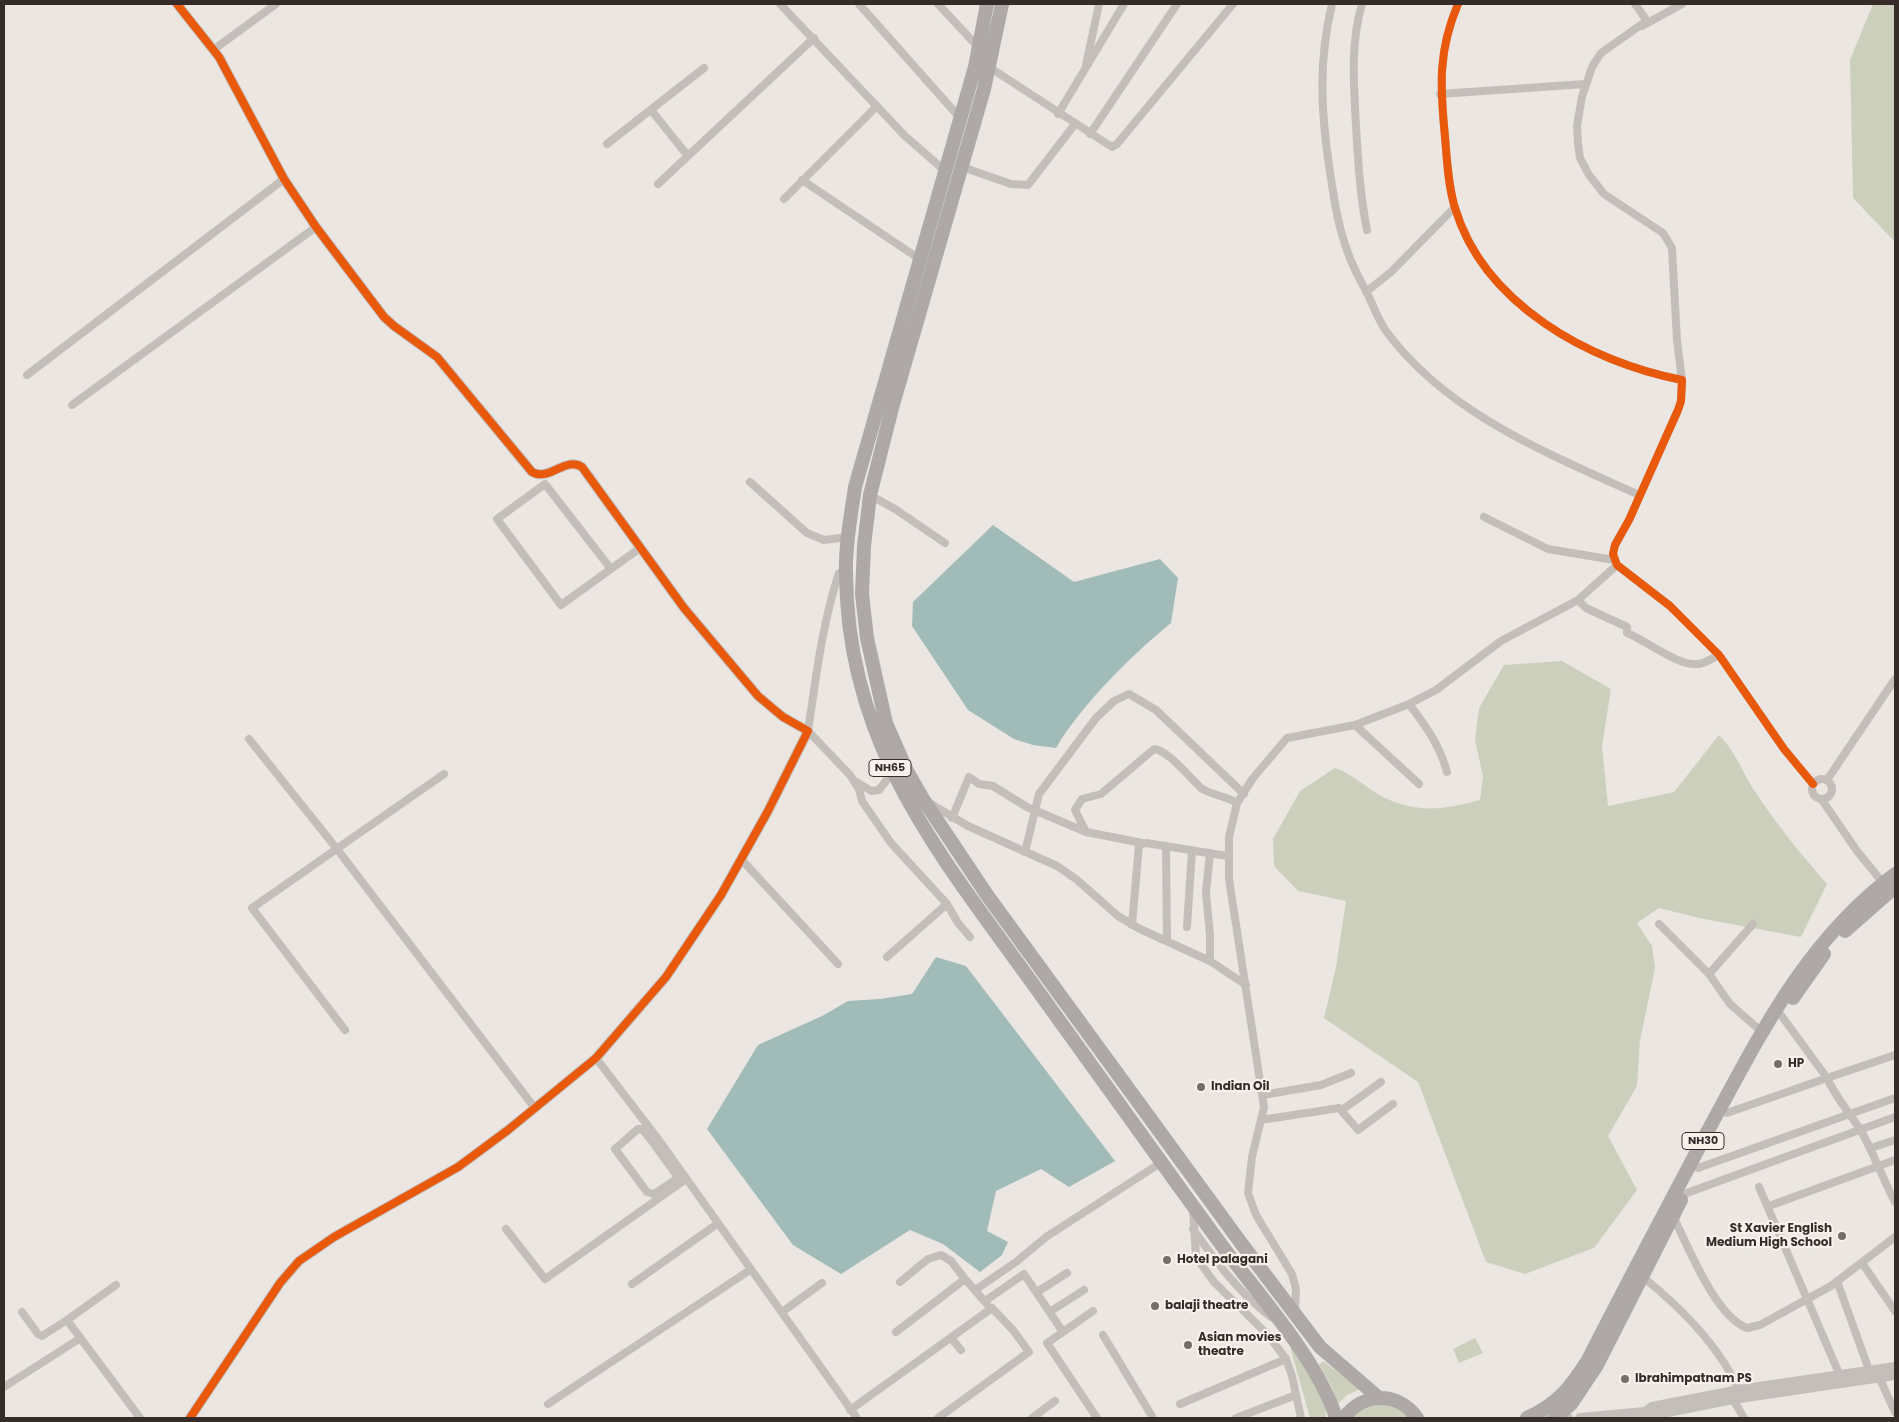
<!DOCTYPE html>
<html>
<head>
<meta charset="utf-8">
<style>
  body { margin:0 }
  #map { position:relative; width:1899px; height:1422px; overflow:hidden; background:#ebe6e1; font-family:Poppins,sans-serif }
  canvas { display:block }
  .frame { position:absolute; inset:0; border:5px solid #352c29; pointer-events:none }
</style>
</head>
<body>
<div id="map">
<canvas width="1899" height="1422"></canvas>
<div class="frame"></div>
</div>
<script>
const g = document.querySelector('canvas').getContext('2d');
g.lineJoin = 'round';
function paint(path, color) { g.fillStyle = color; g.fill(path, 'evenodd'); }
function strokePath(path, color, width, dash) { g.strokeStyle = color; g.lineWidth = width; g.lineCap = dash ? 'butt' : 'round'; g.setLineDash(dash || []); g.stroke(path); }
function write(font, color, halo, rows, align = 'center') {
  g.font = font + ' Poppins,sans-serif'; g.lineWidth = 4.5; g.setLineDash([]); g.textBaseline = 'middle'; g.strokeStyle = halo; g.fillStyle = color; for (const [text, x, y, turn = 0] of rows) {
    g.save(); g.translate(x, y); g.rotate((+turn || 0) * Math.PI / 180); g.textAlign = isNaN(turn) ? turn : align; if (halo) g.strokeText(text, 0, 0); g.fillText(text, 0, 0); g.restore();
  }
}
const green = new Path2D(`
  M1873,4h22v238l-42,-44 -3,-138z
  M1562,661l49,28 -9,57 6,60 66,-14 45,-57c17,18 21,32 33,52 22,34 48,66 75,97l-26,53 -102,-19 -40,-10 -22,15 15,23 3,22 -15,72 -3,46 -29,50 29,54 -43,58 -69,26 -39,-12 -68,-180 -94,-64 12,-51 10,-66 -48,-10 -24,-25 -1,-27 27,-48 35,-23c20,7 32,21 50,30 34,16 61,11 95,2l3,-24 -8,-36 4,-32 25,-43z
  M1475,1338l8,15 -24,10 -6,-14z
  M1290,1347c15,17 38,48 36,71h-16z
  M1323,1361l38,28 -14,6 -11,11 -3,-17 -14,-24z
  M1370,1403l24,2 16,13h-60z`);
const water = new Path2D(`
  M993,525l81,57 86,-23 18,19 -7,45c-38,31 -90,82 -115,125l-23,-3 -19,-6 -46,-29 -56,-84 1,-24z
  M936,957l30,9 149,195 -46,26 -28,-18 -45,22 -9,40 21,11 -6,13 -22,17 -37,-28 -33,-14 -69,44 -48,-29 -86,-116 51,-84 64,-29 26,-15 32,-2 32,-5z`);
const minor = new Path2D(`
  M780,4l125,132 39,34
  M859,4l101,114
  M938,4l41,44
  M1332,4c-14,58 -11,109 -2,168 4,27 8,55 18,81 5,15 14,30 21,44 5,11 10,24 17,34 61,83 163,123 253,164
  M1362,4c-12,41 -8,80 -6,122 2,35 4,69 11,104
  M1458,4c-20,47 -18,82 -13,133 2,23 3,48 10,71 29,96 134,154 227,172l-1,21 -3,9 -49,110 -14,25 -2,9 4,11 53,41 49,49 65,94 29,35
  M1635,4l10,14v4l-44,31 -9,14 -10,30 -5,29 1,18 2,14 9,17 15,19 59,39 9,15 5,93 5,39
  M1642,26l40,-22
  M213,50l63,-46
  M1086,65l13,-61
  M989,67l123,80 5,-3 116,-140
  M1440,94l145,-10
  M651,110l37,46
  M1058,114l66,-110
  M1090,134l87,-130
  M607,144l97,-76
  M962,167l49,17 17,1 47,-61
  M802,180l116,78
  M658,184l156,-146
  M784,199l93,-93
  M1366,292l25,-20 64,-65
  M27,375l257,-196
  M72,405l244,-178
  M750,482l57,51 17,7 24,-3
  M870,495l25,14 50,34
  M1484,517l64,32 66,11
  M611,569l-66,-85 -48,35 64,86 79,-57
  M846,571l-7,2c-17,51 -23,105 -31,158l42,44 9,14 3,12 29,42 56,61 11,19 12,14
  M1578,600l8,8 41,19v6c18,7 51,33 70,31 8,0 15,-6 22,-9
  M1409,704c17,22 31,42 38,68
  M1355,725l64,59
  M249,739l88,110 197,258
  M1812 789a10 10 0 1 1 20 0a10 10 0 1 1-20 0Z
  M1827,780l68,-101
  M857,782l14,9 8,-1 13,-17
  M1822,800l35,51 26,32
  M931,804l37,22 89,40 19,13 42,37 22,13 70,32 36,24
  M952,818l17,-41 10,7 14,2 34,21 59,25 56,11
  M1086,832l-11,-22 7,-11 19,-5 53,-45c14,1 36,29 47,39 5,5 27,9 36,15
  M1166,846l1,94
  M1025,852l14,-58 57,-76 18,-17 15,-7 27,16 88,84
  M741,859l97,105
  M1659,924l50,50 21,30 32,28
  M1132,925l7,-80 7,-2 81,13
  M1187,927l5,-77
  M887,957l60,-53
  M1210,961v-26l-4,-43 4,-39
  M1709,974l44,-50
  M1781,1015l46,63 68,-23
  M345,1030l-93,-122 192,-134
  M596,1058l65,85 196,275
  M1263,1095l58,-10 30,-12
  M1342,1110l39,-28
  M1727,1113l100,-35c9,20 23,35 34,53 13,23 22,48 34,71
  M1261,1120l78,-12 19,22 35,-26
  M651,1140l26,36 -2,4 -21,14 -7,-2 -32,-43 23,-20h4l9,11 5,-4
  M1871,1148l24,-8
  M1698,1168l197,-70
  M1759,1187l82,191
  M1684,1194l211,-77
  M1769,1206l126,-46
  M1193,1209l3,48 18,25 54,53 18,24 6,17 9,42
  M1673,1216c15,30 42,100 74,112l13,-3 71,-39 64,-49
  M506,1229l39,50 141,-100
  M1193,1229c23,33 46,64 78,88
  M1862,1263l33,48
  M1643,1277c37,30 76,68 96,113
  M1837,1281l32,89
  M900,1282l28,-23 13,-4 10,6 14,18
  M632,1284l85,-60
  M116,1285l-49,35 73,98
  M975,1290l41,-28 30,-25 116,-75
  M1037,1292l30,-19
  M985,1301l39,-27 39,58 -16,11 50,75
  M1051,1311l33,-21
  M22,1312l16,22 4,2 25,-16
  M782,1312l40,-29
  M1295,1312l1,-23 -4,-15 -36,-59 -8,-22 4,-36 12,-50 -35,-228v-42l8,-34 16,-25 34,-40 68,-13 54,-21 27,-14 65,-49 77,-41 39,-35
  M896,1332l69,-53 22,25
  M1063,1332l30,-21
  M1103,1335l50,83
  M951,1338l10,12
  M1879,1377l16,35
  M4,1387l75,-48
  M1731,1396l13,22
  M548,1404l202,-134
  M1180,1404l106,-45
  M850,1410l142,-102 21,22 16,22 -91,66
  M1032,1418l23,-17
  M1236,1418l60,-23`);
const tertiary = new Path2D(`
  M177,4l42,53 65,122 32,48 68,90 10,9 43,31 95,115c17,10 33,-16 50,-5l102,141 74,88 25,21 25,14 -40,80 -47,84 -55,82 -70,81 -88,72 -50,37 -124,70 -35,24 -19,22 -90,135
  M1645,1412l7,-5 87,-17 156,-23
  M1539,1413l29,5
  M1580,1418l65,-6 8,3 80,-16 162,-24`);
const trunk = new Path2D(`
  M987,4l-12,63 -120,420c-4,29 -10,57 -9,86 1,172 92,279 187,411 62,86 124,173 187,259 36,49 99,118 116,175
  M1002,4l-18,85 -92,319 -22,87 -6,51 -2,48 5,44 19,85 21,48 16,28 64,96 254,348 79,104 59,51
  M1845,931l50,-44
  M1793,998l31,-44
  M1344,1418c19,-26 54,-27 73,0
  M1527,1418c31,-14 43,-30 61,-58 38,-75 77,-148 116,-222 54,-99 99,-195 191,-264
  M1555,1418l16,-14 26,-39 84,-165`);
const cycleway = new Path2D(`
  M177,4l42,53 65,122 32,48 68,90 10,9 43,31 95,115c17,10 33,-16 50,-5l102,141 74,88 25,21 25,14 -40,80 -47,84 -55,82 -70,81 -88,72 -50,37 -124,70 -35,24 -19,22 -90,135
  M1458,4c-20,47 -18,82 -13,133 2,23 3,48 10,71 29,96 134,154 227,172l-1,21 -3,9 -49,110 -14,25 -2,9 4,11 53,41 49,49 65,94 29,35`);
const markers = [
  [1778,1064,5,"#756d69"],
  [1201,1087,5,"#756d69"],
  [1842,1236,5,"#756d69"],
  [1167,1260,5,"#756d69"],
  [1155,1306,5,"#756d69"],
  [1188,1345,5,"#756d69"],
  [1625,1379,5,"#756d69"]
];
const shields = [
  [890,768,42],
  [1703,1141,42]
];
const shieldNames = [
  ["NH65",890,768],
  ["NH30",1703,1141]
];
const poiNames = [
  ["HP",1788,1064],
  ["Indian Oil",1211,1087],
  ["St Xavier English",1832,1229,"right"],
  ["Medium High School",1832,1243,"right"],
  ["Hotel palagani",1177,1260],
  ["balaji theatre",1165,1306],
  ["Asian movies",1198,1338],
  ["theatre",1198,1352],
  ["Ibrahimpatnam PS",1635,1379]
];
paint(green, '#cdcfbd');
paint(water, '#a0bbb8');
strokePath(minor, '#c4bebb', 8);
strokePath(tertiary, '#c4bebb', 10);
strokePath(trunk, '#aea9a6', 14);
strokePath(cycleway, '#e8590c', 8);
for (const [x, y, r, color] of markers) { const dot = new Path2D(); dot.arc(x, y, r, 0, 2 * Math.PI); g.fillStyle = color; g.fill(dot); strokePath(dot, '#f8f0e9', 2); }
for (const [x, y, w] of shields) { const box = new Path2D(); box.roundRect(x - w / 2, y - 8.5, w, 17, 4); g.fillStyle = '#f8f0e9'; g.fill(box); strokePath(box, '#352c29', 1); }
write('bold 11px', '#352c29', null, shieldNames);
write('bold 12px', '#352c29', '#f8f0e9', poiNames, 'left');
</script>
</body>
</html>
